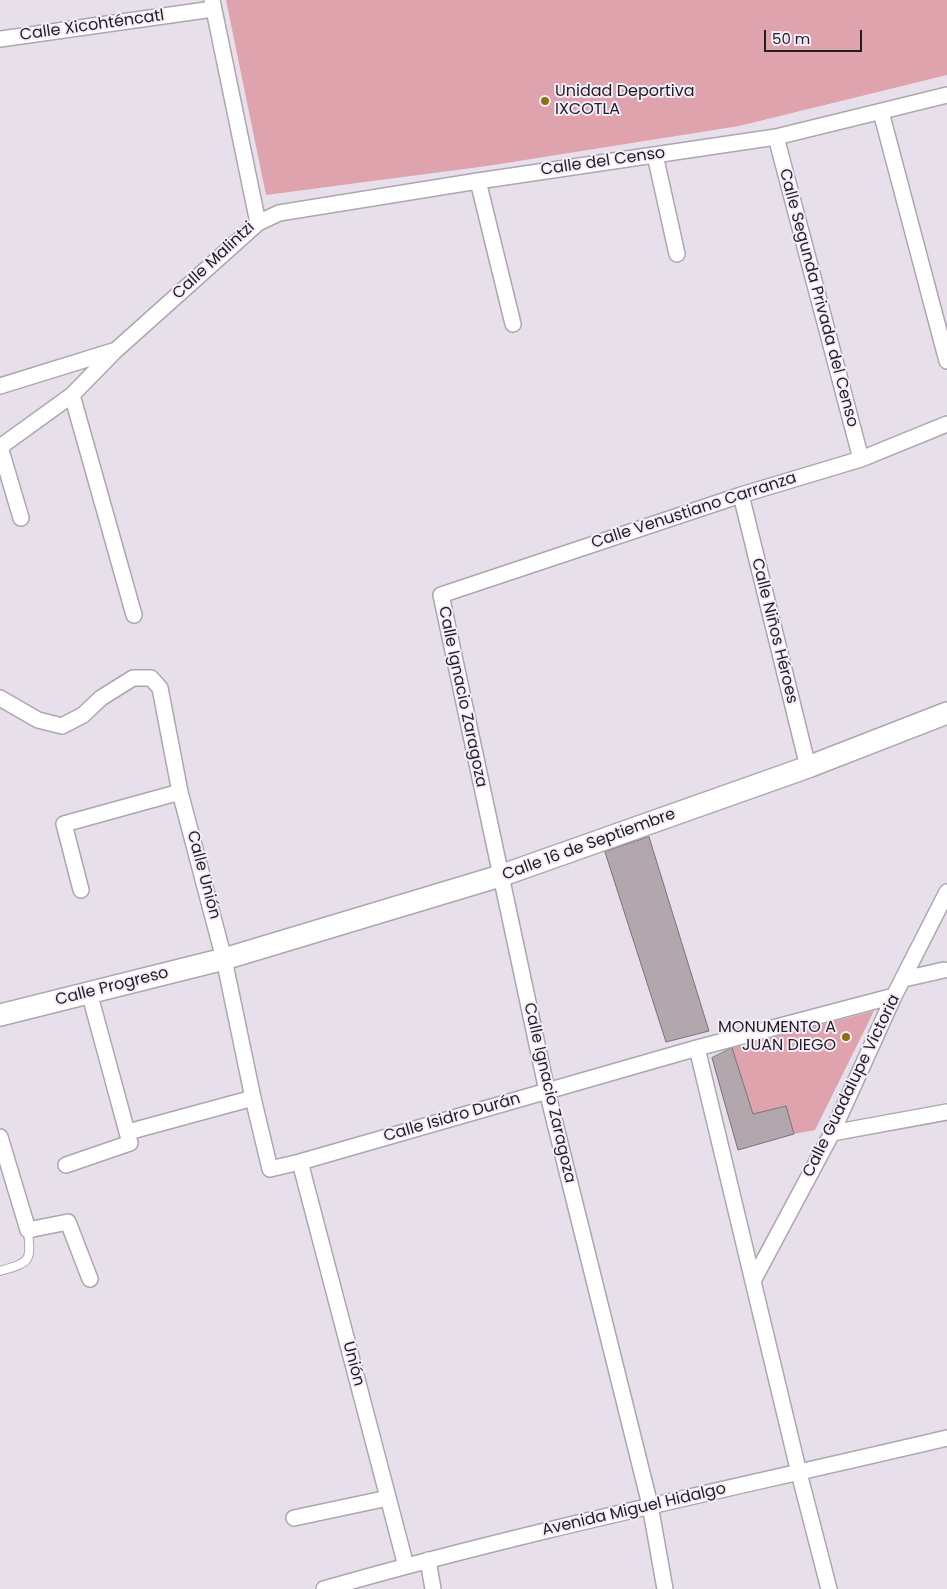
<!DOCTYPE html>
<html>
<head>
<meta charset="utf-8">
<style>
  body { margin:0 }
  #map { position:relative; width:947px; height:1589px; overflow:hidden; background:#e7e0eb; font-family:Poppins,sans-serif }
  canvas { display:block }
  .scale { position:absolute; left:764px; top:30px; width:98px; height:22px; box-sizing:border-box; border:2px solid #211e22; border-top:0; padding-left:6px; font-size:15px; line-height:18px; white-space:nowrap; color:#211e22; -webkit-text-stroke:4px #f5edf9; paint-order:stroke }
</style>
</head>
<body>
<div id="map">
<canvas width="947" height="1589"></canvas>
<div class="scale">50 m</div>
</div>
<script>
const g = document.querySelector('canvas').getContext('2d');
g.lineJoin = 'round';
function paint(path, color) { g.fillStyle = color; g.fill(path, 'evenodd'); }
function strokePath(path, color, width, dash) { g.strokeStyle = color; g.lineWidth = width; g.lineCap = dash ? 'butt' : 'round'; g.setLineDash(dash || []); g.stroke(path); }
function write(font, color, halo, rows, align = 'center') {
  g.font = font + ' Poppins,sans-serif'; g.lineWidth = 4; g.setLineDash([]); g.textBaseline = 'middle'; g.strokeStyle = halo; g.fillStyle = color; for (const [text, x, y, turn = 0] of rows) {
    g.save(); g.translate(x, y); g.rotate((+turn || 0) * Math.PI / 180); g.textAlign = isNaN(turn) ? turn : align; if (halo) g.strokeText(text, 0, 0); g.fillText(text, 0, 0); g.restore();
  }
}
const green = new Path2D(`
  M226,0h721v75l-208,51 -252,40 -221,29z
  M874,1011l-59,119 -21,4 -9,-28 -32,8 -21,-66z`);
const building = new Path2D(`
  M649,837l60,194 -43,11 -61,-190z
  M732,1048l21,66 33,-8 8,28 -56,16 -26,-92z`);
const lane = new Path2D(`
  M0,1271c31,-9 31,-9 28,-41`);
const street = new Path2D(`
  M212,0l46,223
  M0,39l213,-30
  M881,112l66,249
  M776,137l85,322
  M655,155l22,99
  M478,181l35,143
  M0,386l113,-35
  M72,395l62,220
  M0,447l72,-52 43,-44 143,-128 21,-10 199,-32 298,-44 171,-42
  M0,447l21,71
  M741,495l67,272
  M0,698l38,22 24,6 21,-11 18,-17 32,-20h18l9,10 20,104 44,167 29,139 17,71 30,-7 397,-114 197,-52
  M81,890l-17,-66 116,-32
  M904,979l40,-9
  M697,1048l102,425 30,116
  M128,1132l125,-34
  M832,1133l115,-21
  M0,1137l28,93 40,-8 22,57
  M300,1162l106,404
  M66,1165l64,-22 -41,-151
  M754,1279l78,-146 62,-137 53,-104
  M294,1518l94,-20
  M428,1560l5,29
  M324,1589c205,-59 415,-102 623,-151
  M665,1589l-15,-84 -103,-414 -106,-496 300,-100 120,-36 86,-35`);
const secondary = new Path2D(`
  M0,1015l224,-56 276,-83 308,-109 139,-54`);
const markers = [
  [545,101,5,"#8b7113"],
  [846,1037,5,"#8b7113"]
];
const streetNames = [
  ["Calle Xicohténcatl",92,26,-8],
  ["Calle del Censo",603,162,-8],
  ["Calle Malintzi",214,261,-43],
  ["Calle Segunda Privada del Censo",818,298,75],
  ["Calle Venustiano Carranza",694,511,-18],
  ["Calle Niños Héroes",774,631,76],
  ["Calle Ignacio Zaragoza",462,697,78],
  ["Calle 16 de Septiembre",589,845,-20],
  ["Calle Unión",203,875,75],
  ["Calle Progreso",112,987,-14],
  ["Calle Guadalupe Victoria",852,1086,-64],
  ["Calle Ignacio Zaragoza",549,1093,77],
  ["Calle Isidro Durán",452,1118,-16],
  ["Unión",353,1364,75],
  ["Avenida Miguel Hidalgo",634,1510,-13]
];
const poiNames = [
  ["Unidad Deportiva",555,92],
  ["IXCOTLA",555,110],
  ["MONUMENTO A",836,1028,"right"],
  ["JUAN DIEGO",836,1046,"right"]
];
paint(green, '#dea3ac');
paint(building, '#b3a7ae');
strokePath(building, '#7b7077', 1);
strokePath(lane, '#ada6b1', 10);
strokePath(street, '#ada6b1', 18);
strokePath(secondary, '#ada6b1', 24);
strokePath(lane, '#fff', 8);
strokePath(street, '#fff', 15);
strokePath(secondary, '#fff', 21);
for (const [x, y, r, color] of markers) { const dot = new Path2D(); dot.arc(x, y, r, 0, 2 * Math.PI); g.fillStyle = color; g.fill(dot); strokePath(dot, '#f5edf9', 2); }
write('16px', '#211e22', '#f5edf9', streetNames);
write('16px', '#211e22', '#f5edf9', poiNames, 'left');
</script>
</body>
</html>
